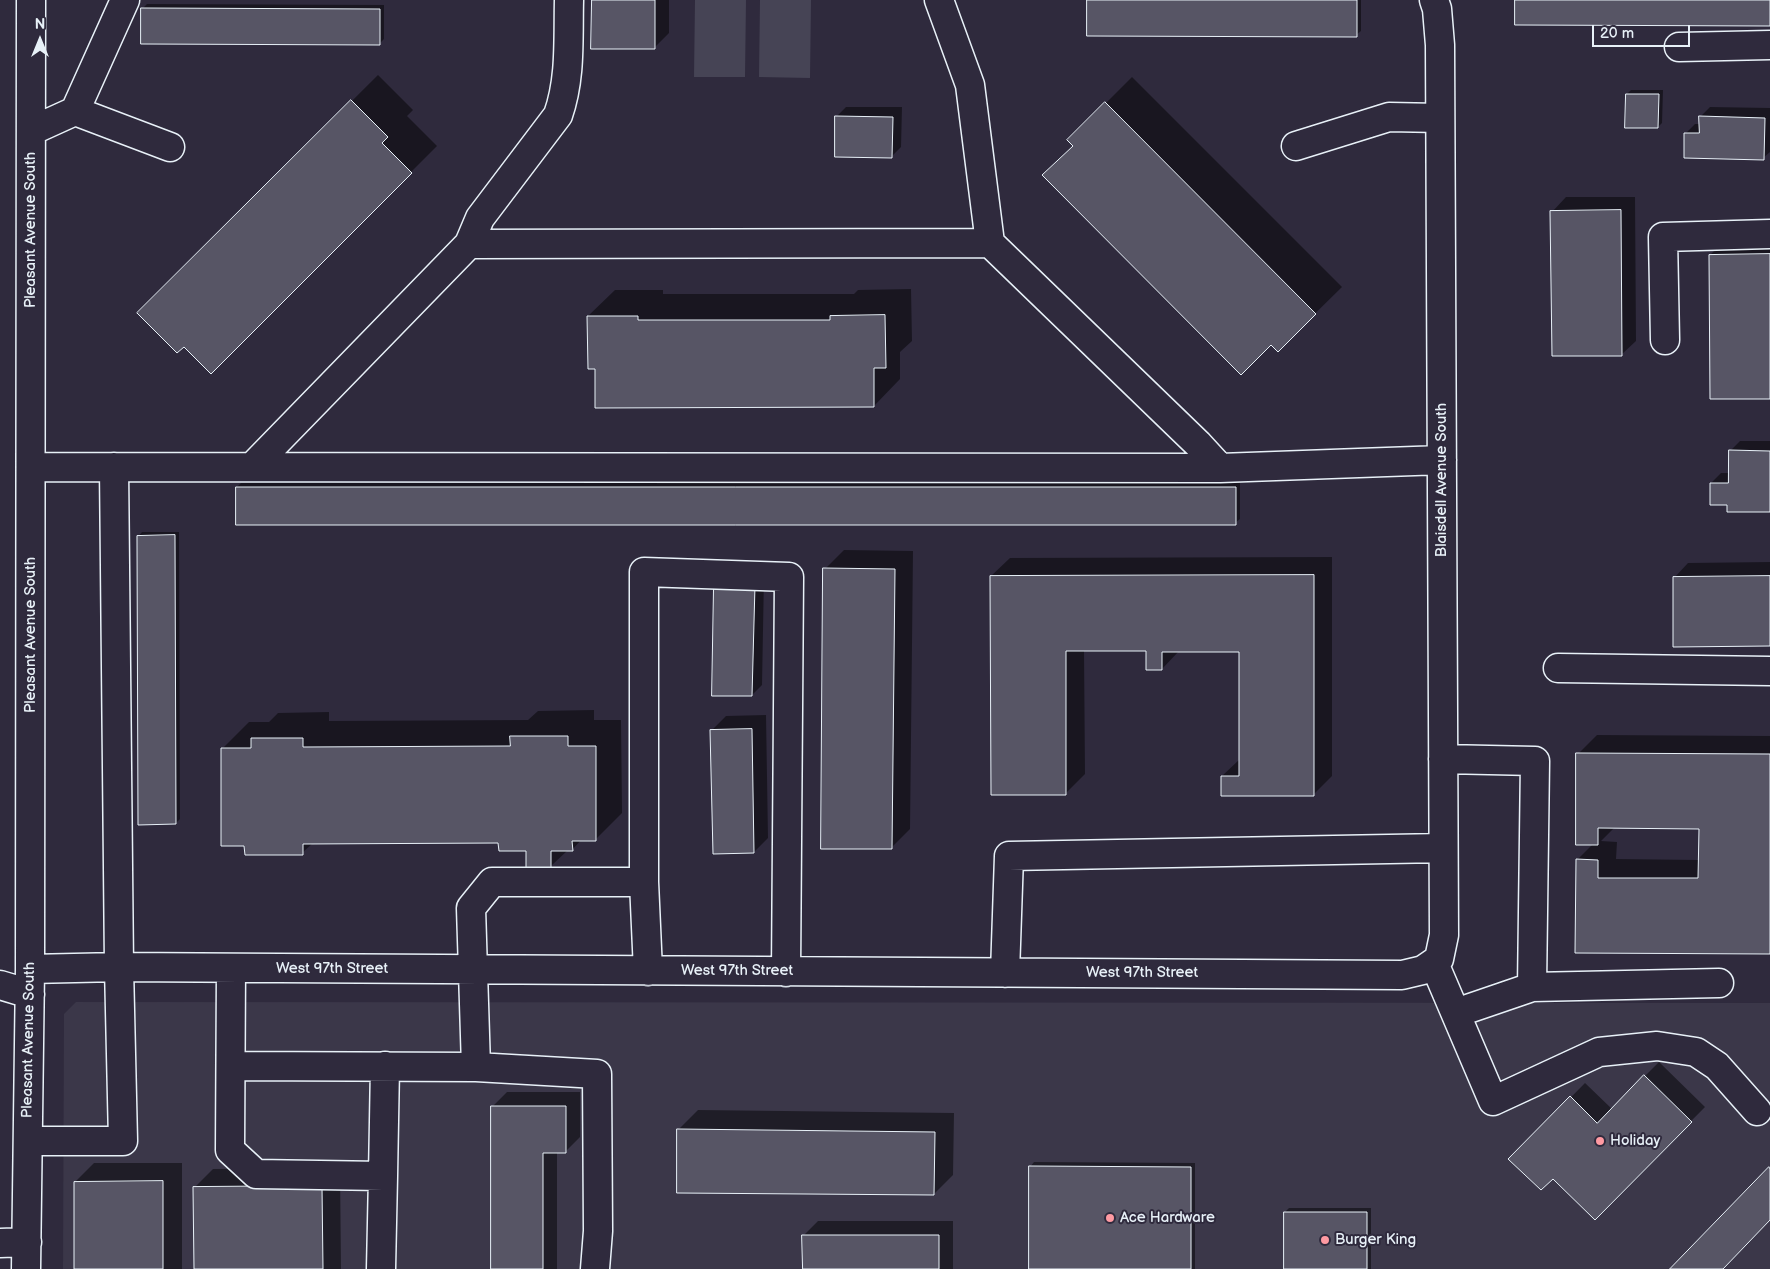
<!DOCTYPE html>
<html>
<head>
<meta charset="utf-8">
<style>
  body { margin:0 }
  #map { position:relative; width:1770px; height:1269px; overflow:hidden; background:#2f2a3d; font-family:"Balsamiq Sans",sans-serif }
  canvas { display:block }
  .north { position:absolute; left:15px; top:15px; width:50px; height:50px; -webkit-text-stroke:4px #2f2a3d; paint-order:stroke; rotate:0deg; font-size:14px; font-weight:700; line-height:20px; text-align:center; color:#e8f1f8 }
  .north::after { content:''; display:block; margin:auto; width:18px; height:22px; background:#e8f1f8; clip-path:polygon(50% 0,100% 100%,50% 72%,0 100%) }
  .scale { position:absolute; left:1592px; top:25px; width:98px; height:22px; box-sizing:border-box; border:2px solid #e8f1f8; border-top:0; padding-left:6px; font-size:15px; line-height:18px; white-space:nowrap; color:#e8f1f8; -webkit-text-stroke:4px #2f2a3d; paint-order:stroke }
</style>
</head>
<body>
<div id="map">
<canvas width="1770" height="1269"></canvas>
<div class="north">N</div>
<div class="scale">20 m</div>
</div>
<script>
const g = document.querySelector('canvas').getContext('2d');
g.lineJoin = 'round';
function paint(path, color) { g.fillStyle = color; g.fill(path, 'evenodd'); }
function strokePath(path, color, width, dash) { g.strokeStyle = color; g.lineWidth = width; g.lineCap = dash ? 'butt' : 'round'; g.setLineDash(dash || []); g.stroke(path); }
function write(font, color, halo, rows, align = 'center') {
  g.font = font + ' "Balsamiq Sans",sans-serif'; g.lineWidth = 4; g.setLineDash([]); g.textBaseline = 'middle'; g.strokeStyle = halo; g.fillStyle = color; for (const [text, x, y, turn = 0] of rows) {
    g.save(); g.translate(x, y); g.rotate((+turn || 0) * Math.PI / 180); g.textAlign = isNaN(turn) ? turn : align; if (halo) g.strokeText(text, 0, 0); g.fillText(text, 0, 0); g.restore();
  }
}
const built = new Path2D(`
  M76,1002l1694,1v266h-1707l1,-255z`);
const green = new Path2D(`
  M695,0h51l-1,77h-51z
  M760,0h51l-1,78 -51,-1z`);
const shadow = new Path2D(`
  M593,0h76v33l-15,15z
  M1089,0h272v31l-5,4z
  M147,4l237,1v34l-5,5 -237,-35z
  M378,75l35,35 -6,6 30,30 -226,226 -27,-27 -45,-32z
  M1132,77l210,210 -64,63 -209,-210z
  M1631,90h32l-1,33 -4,4 -31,-33z
  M846,107h56l-1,40 -9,9 -56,-39z
  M1710,107l60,1v44l-7,6 -78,-24 10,-10h5v-7z
  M1566,197h69l1,144 -15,14 -69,-143z
  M1770,240v158l-60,-143 14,-14z
  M911,289l1,52 -12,11v27l-26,27 -278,-38 -8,-52 27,-26h48v4h191l4,-4z
  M1740,441h30v70l-42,-7 -17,-21 10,-10h9v-22z
  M241,483h999v36l-5,4 -998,-36z
  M142,532h37l1,287 -4,4 -38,-286z
  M844,550l69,1 -3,278 -19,19 -66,-279z
  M1332,557v219l-18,18 -92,-18 18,-17v-109h-60l-18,19 -15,-19h-63l1,124 -19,19 -75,-217 19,-18z
  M1770,562v83l-96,-67 14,-15z
  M764,575l-2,110 -10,10 -37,-111z
  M594,710v10h27l1,93 -26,26h-14l-10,11h-4l-17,16 -24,-16 -27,-9 -187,2 -11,10 -80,-104 27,-27h20l9,-9 51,-1v9l199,-1 10,-9z
  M766,715l2,123 -14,14 -42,-122 14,-14z
  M1597,735l173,1v217l-194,-1 1,-92 16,-16 -15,-90zM1615,827h85l-1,33 -83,-1 1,-17 -16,-1z
  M1659,1062l46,45 -110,111 -42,-41 -43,-18 75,-76 27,26z
  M507,1092h73v45l-15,15h-8v117h-65v-162z
  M698,1110l256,3 -1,62 -19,19 -255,-65z
  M1034,1162l161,1v106h-165v-102z
  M94,1163h88v106h-107v-87z
  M340,1168l1,101h-146l-1,-81 19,-19z
  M1289,1208h82v61h-86v-57z
  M818,1221h135v48h-149v-34z`);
const building = new Path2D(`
  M592,0h63v49h-64z
  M1087,0h270v37l-270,-1z
  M1515,0h255v26l-255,-1z
  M141,8l239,1v36l-239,-1z
  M1626,94h33l-1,34h-33z
  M351,100l37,37 -6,6 30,30 -201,201 -27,-27 -7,6 -40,-40z
  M1105,102l211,212 -38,38 -7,-7 -30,30 -199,-200 31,-29 -6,-6z
  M835,116l58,1 -1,41 -57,-1z
  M1699,116l66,2 -1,42 -80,-2v-25h15z
  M1621,210l1,146h-70l-2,-145z
  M1770,254v145h-60l-1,-144z
  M885,315l1,53h-12v39l-279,1v-39h-7l-1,-53h51v4h192v-4z
  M1729,450l41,1v61h-43v-7h-17v-22h18z
  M236,487h1000v38h-1000z
  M175,535l1,289 -38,1 -1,-289z
  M823,568l72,1 -3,280h-71z
  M1314,575v221h-93v-20h18v-124h-77v18h-16v-19h-80v144h-75l-1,-219z
  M1770,576v70l-97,1v-70z
  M714,584l41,1 -3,111h-40z
  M752,729l2,124 -41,1 -3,-124z
  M510,736h58v10h28v95h-24l1,10h-22v17h-25v-17h-27l-1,-8 -195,1v11h-58l-1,-9h-23v-98h30v-10h52v9l207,-1z
  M1576,753l194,1v200l-195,-1 1,-94 22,1v18h100l1,-49 -101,-1v17h-22z
  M1644,1075l48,47 -97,98 -42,-41 -12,11 -33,-31 62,-63 27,27z
  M491,1106h75v47h-23v116h-52z
  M677,1129l258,3 -1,63 -257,-2z
  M1029,1166l162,1v102h-162z
  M1769,1167l1,2v51l-47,49h-53z
  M163,1181v88h-89v-87z
  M322,1186l1,83h-129l-1,-82z
  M1284,1212h83v57h-83z
  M802,1235h137v34h-136z`);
const minor = new Path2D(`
  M939,0l31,85 20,158 208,201 22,24 222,-8
  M1679,47l91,-2
  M75,111l95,36
  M31,131l44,-20 50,-111
  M1296,146l93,-29 51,1
  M469,244l11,-26 78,-103c13,-37 10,-76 11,-115
  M1665,340l-2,-103 107,-3
  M253,466l216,-222 521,-1
  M31,467l1189,1
  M1558,668l212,3
  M1443,759l92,2 -3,226
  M644,882v-310l145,5 -3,395
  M1434,963l59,138 106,-49 58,-6 39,6 21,14 40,45
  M231,968l-1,182 26,24 127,2 -2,93
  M30,969l89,-2 1283,8 21,-5 16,-11 5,-24 -4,-890 -3,-36 -3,-9
  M1005,973l4,-117 434,-8
  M0,985l30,9
  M1456,1013l76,-26 187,-4
  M231,1066l245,1 121,7 1,157 -3,38
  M476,1067l-5,-159 21,-26h152l4,89
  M28,1141h95l-4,-174 -5,-500
  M383,1176l2,-110
  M0,1243l27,-1
  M26,1269l4,-300 1,-969`);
const markers = [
  [1600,1141,5,"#ff9aa2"],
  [1110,1218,5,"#ff9aa2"],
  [1325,1240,5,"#ff9aa2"]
];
const streetNames = [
  ["Pleasant Avenue South",31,230,-90],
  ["Blaisdell Avenue South",1442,480,-90],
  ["Pleasant Avenue South",31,635,-90],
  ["West 97th Street",332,969],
  ["West 97th Street",737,971],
  ["West 97th Street",1142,973],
  ["Pleasant Avenue South",29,1040,-89]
];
const poiNames = [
  ["Holiday",1610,1141],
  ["Ace Hardware",1120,1218],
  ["Burger King",1335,1240]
];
paint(built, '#3b3749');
paint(green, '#464455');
paint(shadow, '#0007');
paint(building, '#575565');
strokePath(building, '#e8f1f8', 1);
strokePath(minor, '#e8f1f8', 31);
strokePath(minor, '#2f2a3d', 28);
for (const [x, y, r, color] of markers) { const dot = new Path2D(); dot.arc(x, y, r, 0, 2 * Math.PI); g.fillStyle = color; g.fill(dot); strokePath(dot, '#2f2a3d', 2); }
write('15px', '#e8f1f8', '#2f2a3d', streetNames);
write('15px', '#e8f1f8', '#2f2a3d', poiNames, 'left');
</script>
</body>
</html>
